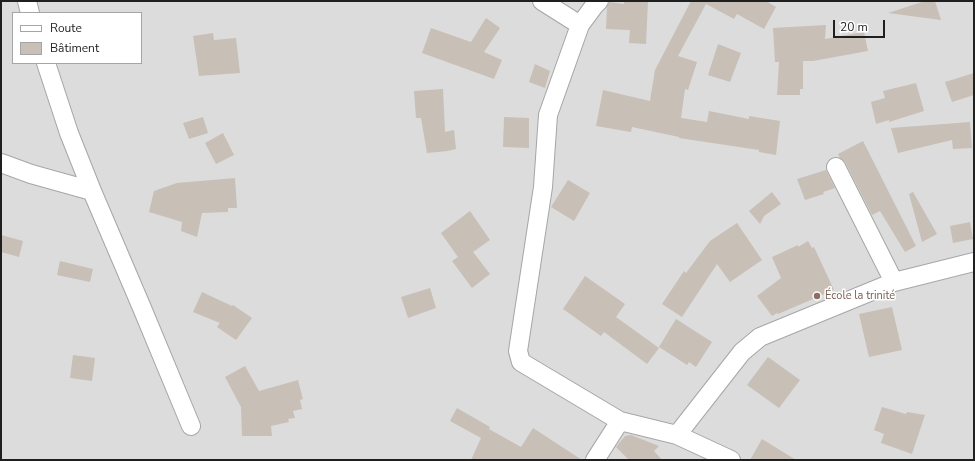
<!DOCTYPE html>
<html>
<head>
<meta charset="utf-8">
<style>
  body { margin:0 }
  #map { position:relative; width:975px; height:461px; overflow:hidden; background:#f0ece4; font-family:"Nunito Sans",sans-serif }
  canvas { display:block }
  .frame { position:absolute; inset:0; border:2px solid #1f1f1f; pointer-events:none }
  .legend { position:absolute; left:12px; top:12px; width:130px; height:52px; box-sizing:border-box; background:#fff; border:1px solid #a5a5a5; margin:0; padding:5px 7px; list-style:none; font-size:12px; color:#1f1f1f }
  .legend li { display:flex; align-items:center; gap:8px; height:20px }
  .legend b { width:20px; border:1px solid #a5a5a5 }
  .scale { position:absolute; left:833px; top:20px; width:52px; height:18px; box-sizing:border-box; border:2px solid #1f1f1f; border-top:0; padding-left:5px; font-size:12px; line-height:14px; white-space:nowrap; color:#1f1f1f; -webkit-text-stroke:3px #fff; paint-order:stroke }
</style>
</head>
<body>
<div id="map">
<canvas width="975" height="461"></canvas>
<div class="frame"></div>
<ul class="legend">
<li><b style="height:5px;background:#fff"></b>Route</li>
<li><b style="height:11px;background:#c8bfb7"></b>Bâtiment</li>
</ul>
<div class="scale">20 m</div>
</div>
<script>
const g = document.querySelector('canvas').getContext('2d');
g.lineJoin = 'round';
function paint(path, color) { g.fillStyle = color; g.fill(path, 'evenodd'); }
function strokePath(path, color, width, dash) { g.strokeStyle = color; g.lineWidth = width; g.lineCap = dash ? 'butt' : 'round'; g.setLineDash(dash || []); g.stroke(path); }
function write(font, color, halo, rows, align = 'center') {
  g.font = font + ' "Nunito Sans",sans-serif'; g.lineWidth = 3; g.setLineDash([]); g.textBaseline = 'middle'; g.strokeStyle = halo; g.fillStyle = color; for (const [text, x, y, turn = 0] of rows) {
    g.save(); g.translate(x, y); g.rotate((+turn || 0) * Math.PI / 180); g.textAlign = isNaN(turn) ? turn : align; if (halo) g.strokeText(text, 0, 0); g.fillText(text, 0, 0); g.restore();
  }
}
const residential = new Path2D(`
  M1,1h973v459h-973zM13,13h128v50h-128z`);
const building = new Path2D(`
  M624,1h24l-2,43 -17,-1 1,-13 -24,-1 1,-22 2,-5 15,2z
  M691,1h75l10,6 -12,22 -27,-15 -3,5 -28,-15 -28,52 19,6 -9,28 -3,-1 -4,29 26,4 2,-11 40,8v-3l31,5 -4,34 -17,-3v-2l-80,-12v-1l-47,-10 -1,5 -35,-6 7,-36 47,11 5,-31z
  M925,1h10l6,19 -53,-7z
  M486,18l14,10 -16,24 18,8 -8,19 -72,-26 9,-25 40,14z
  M826,25l-1,14 39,-7 4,19 -55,10h-10v28h-3v6h-23l2,-33h-4l-2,-34z
  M213,33l1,7 22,-2 4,35 -41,3 -6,-40z
  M718,44l23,9 -11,29 -22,-7z
  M535,64l15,7 -5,17 -16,-6z
  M974,73v22l-22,7 -7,-20z
  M916,83l8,28 -35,11v-2l-13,4 -5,-22 14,-4 -2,-7z
  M443,89l2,43 9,-2 2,19 -8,2 -21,2 -6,-35h-5l-2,-27z
  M203,117l5,16 -19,6 -6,-16z
  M504,117l25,1v30l-26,-1z
  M970,122l2,26 -19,1 -1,-9 -54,13 -7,-25z
  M223,133l11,22 -18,9 -11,-21z
  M863,141l53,105 -11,6 -25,-41 -8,4 -27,-53 -5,-4 -2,-4z
  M826,170l9,18 -12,4 1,2 -19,6 -8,-21z
  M235,178l2,30h-9v4l-26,1 -5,24 -16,-6 1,-9 -33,-10 5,-21 23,-8z
  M568,180l22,13 -16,28 -23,-14z
  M772,192l9,12 -17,12 -4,8 -11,-13z
  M913,192l24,42 -15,8 -13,-48z
  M470,211l20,29 -17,12 17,22 -18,14 -20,-27 6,-4 -17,-24z
  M970,222l3,17 -20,4 -3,-17z
  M737,223l25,37 -32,22 -13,-18 -35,53 -20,-13 22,-33 2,2 24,-32z
  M1,235l22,6 -4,16 -18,-5z
  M808,241l4,7 2,-1 20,43 -56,24 -1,-1 -5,3 -15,-20 24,-18 -9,-21 26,-12v2z
  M60,261l33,8 -3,13 -33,-7z
  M585,276l40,28 -9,13 43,31 -12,16 -43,-32 -3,4 -38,-27z
  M430,288l6,20 -28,10 -7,-21z
  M202,292l30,14 1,-1 19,13 -16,22 -19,-13 3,-4 -27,-11z
  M892,307l10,43 -33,7 -10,-43z
  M676,319l36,23 -16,25 -7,-5 -2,3 -28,-18z
  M73,355l22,3 -3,23 -22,-3z
  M768,357l32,23 -21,28 -32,-23z
  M245,366l14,25 39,-11 5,19 -3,1 2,9 -9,2 2,7 -7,1 1,3 -18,4 1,10h-30l-1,-29 -16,-30z
  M882,407l24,7 1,-2 18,3 -13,39 -31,-11 3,-9 -10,-4z
  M457,408l33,19 -1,2 32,18 12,-19 49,32h-111l10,-22 -31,-17z
  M631,435l28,11 -5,5 8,9h-33l-13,-13 9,-11z
  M762,439l34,21h-46z`);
const minor = new Path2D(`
  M27,1l3,12
  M542,1l38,24
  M599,1l-5,5 -14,19 -32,90 -5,72 -25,164 3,11 99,59 57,14 54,25
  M46,63l23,70 23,58 50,117 49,118
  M1,163l30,11 61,17
  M836,167l58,115
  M677,435l65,-83 18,-15 134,-55 80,-20
  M595,460l25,-39`);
const markers = [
  [817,296,4,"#8d6e63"]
];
const educationNames = [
  ["École la trinité",825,296]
];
paint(residential, '#dddcdc');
paint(building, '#c8bfb7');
strokePath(minor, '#a6a6a6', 20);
strokePath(minor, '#fff', 18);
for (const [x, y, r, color] of markers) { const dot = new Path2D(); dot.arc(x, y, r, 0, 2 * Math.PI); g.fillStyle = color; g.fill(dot); strokePath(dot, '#fff', 1.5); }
write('11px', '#785e54', '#fff', educationNames, 'left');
</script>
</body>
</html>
